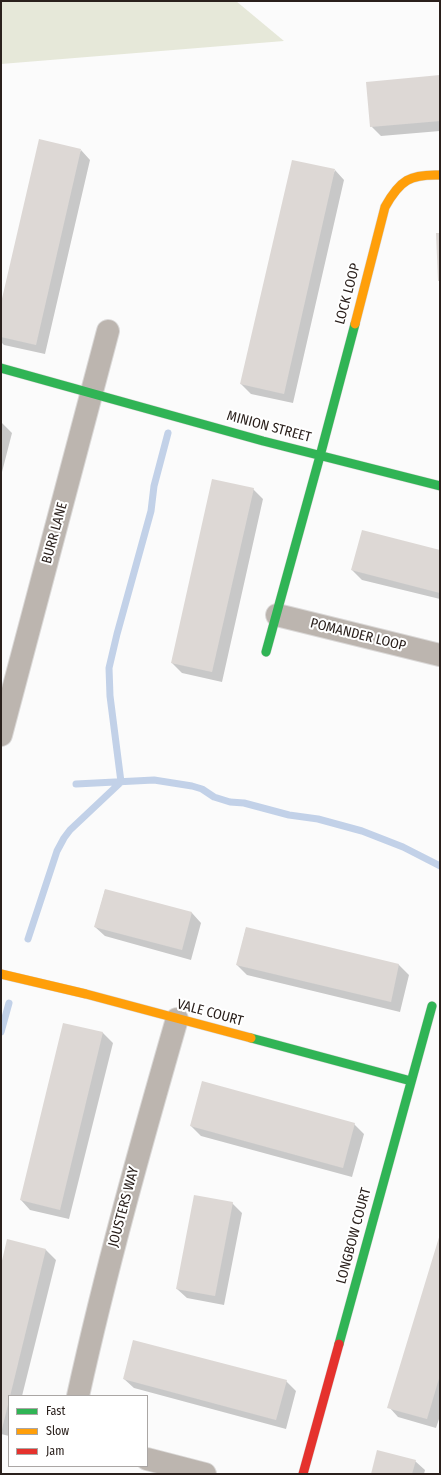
<!DOCTYPE html>
<html>
<head>
<meta charset="utf-8">
<style>
  body { margin:0 }
  #map { position:relative; width:441px; height:1475px; overflow:hidden; background:#fbfbfb; font-family:"Fira Sans Condensed",sans-serif }
  canvas { display:block }
  .frame { position:absolute; inset:0; border:2px solid #2a201c; pointer-events:none }
  .legend { position:absolute; left:8px; top:1395px; width:140px; height:72px; box-sizing:border-box; background:#fff; border:1px solid #aaa6a4; margin:0; padding:5px 7px; list-style:none; font-size:12px; color:#2a201c }
  .legend li { display:flex; align-items:center; gap:8px; height:20px }
  .legend b { width:20px; border:1px solid #aaa6a4 }
</style>
</head>
<body>
<div id="map">
<canvas width="441" height="1475"></canvas>
<div class="frame"></div>
<ul class="legend">
<li><b style="height:5px;background:#30b455"></b>Fast</li>
<li><b style="height:5px;background:#ff9f0a"></b>Slow</li>
<li><b style="height:5px;background:#e5322d"></b>Jam</li>
</ul>
</div>
<script>
const g = document.querySelector('canvas').getContext('2d');
g.lineJoin = 'round';
function paint(path, color) { g.fillStyle = color; g.fill(path, 'evenodd'); }
function strokePath(path, color, width, dash) { g.strokeStyle = color; g.lineWidth = width; g.lineCap = dash ? 'butt' : 'round'; g.setLineDash(dash || []); g.stroke(path); }
function write(font, color, halo, rows, align = 'center') {
  g.font = font + ' "Fira Sans Condensed",sans-serif'; g.lineWidth = 4; g.setLineDash([]); g.textBaseline = 'middle'; g.strokeStyle = halo; g.fillStyle = color; for (const [text, x, y, turn = 0] of rows) {
    g.save(); g.translate(x, y); g.rotate((+turn || 0) * Math.PI / 180); g.textAlign = isNaN(turn) ? turn : align; if (halo) g.strokeText(text, 0, 0); g.fillText(text, 0, 0); g.restore();
  }
}
const green = new Path2D(`
  M1,1h235l48,40 -283,23z`);
const shadow = new Path2D(`
  M440,76v55l-59,5 -10,-10z
  M81,150l9,10 -45,194 -41,-9 -3,-3v-35z
  M335,170l9,10 -51,223 -42,-9 -10,-10z
  M1,422l11,11 -11,43z
  M253,489l10,10 -41,183 -40,-9 -10,-10z
  M440,551v48l-78,-19 -10,-10z
  M105,890l87,23 9,10 -10,37 -86,-24 -10,-9z
  M246,928l153,37 10,10 -9,37 -153,-37 -10,-10z
  M64,1024l39,9 10,10 -44,176 -39,-9 -9,-10z
  M354,1124l10,10 -12,43 -151,-41 -10,-10z
  M232,1203l10,10 -18,92 -37,-7 -10,-9z
  M440,1236v180l-4,12 -38,-11 -9,-10z
  M8,1241l38,9 10,10 -34,136h-13v40l-8,-2v-165z
  M124,1379l162,2 10,10 -10,38 -152,-41z
  M415,1461l10,9 -1,4h-52z`);
const stream = new Path2D(`
  M76,784l78,-4 38,6 10,3 12,8 16,5 14,1 45,12 29,4 44,12 41,16 37,19
  M28,939l29,-88 7,-13 6,-8 51,-48 -11,-86 -1,-28 8,-34 34,-123 3,-25 14,-53
  M1,1032l8,-29`);
const building = new Path2D(`
  M440,75v46l-70,6 -4,-45z
  M39,139l42,10 -45,196 -35,-8v-34z
  M292,160l43,9 -51,225 -44,-10z
  M436,233h4v48h-2z
  M212,479l42,9 -42,184 -41,-9z
  M362,530l78,20v43l-89,-23z
  M105,889l87,23 -10,38 -88,-23z
  M246,927l153,37 -8,38 -155,-37z
  M63,1023l40,9 -43,178 -40,-10z
  M202,1081l153,42 -12,45 -153,-42z
  M194,1195l39,7 -18,94 -39,-7z
  M440,1234v141l-13,44 -40,-11z
  M7,1239l39,10 -44,180 -1,-164z
  M133,1340l154,40 -11,40 -153,-41z
  M377,1450l39,10 -4,14h-41z`);
const street = new Path2D(`
  M277,615l163,40
  M1,735l107,-404
  M78,1396c28,-127 63,-252 99,-377
  M147,1459l58,15`);
const fast = new Path2D(`
  M1,368l262,73 177,45
  M266,652l54,-196 35,-132
  M251,1038l160,43
  M339,1344l93,-338`);
const slow = new Path2D(`
  M355,324l30,-117c15,-27 25,-33 55,-32
  M1,974l85,20 165,44`);
const jam = new Path2D(`
  M303,1474l36,-130`);
const streetNames = [
  ["LOCK LOOP",348,294,-75],
  ["MINION STREET",269,427,15],
  ["BURR LANE",55,533,-75],
  ["POMANDER LOOP",358,635,14],
  ["VALE COURT",210,1013,15],
  ["JOUSTERS WAY",124,1207,-75],
  ["LONGBOW COURT",354,1236,-75]
];
paint(green, '#e6e8d9');
paint(shadow, '#0003');
strokePath(stream, '#c2d1e8', 7);
paint(building, '#ddd8d5');
strokePath(street, '#dad8d7', 24);
strokePath(fast, '#dad8d7', 10);
strokePath(slow, '#dad8d7', 10);
strokePath(jam, '#dad8d7', 10);
strokePath(street, '#bcb5af', 22);
strokePath(fast, '#30b455', 9);
strokePath(slow, '#ff9f0a', 9);
strokePath(jam, '#e5322d', 9);
write('14px', '#2a201c', '#fff', streetNames);
</script>
</body>
</html>
